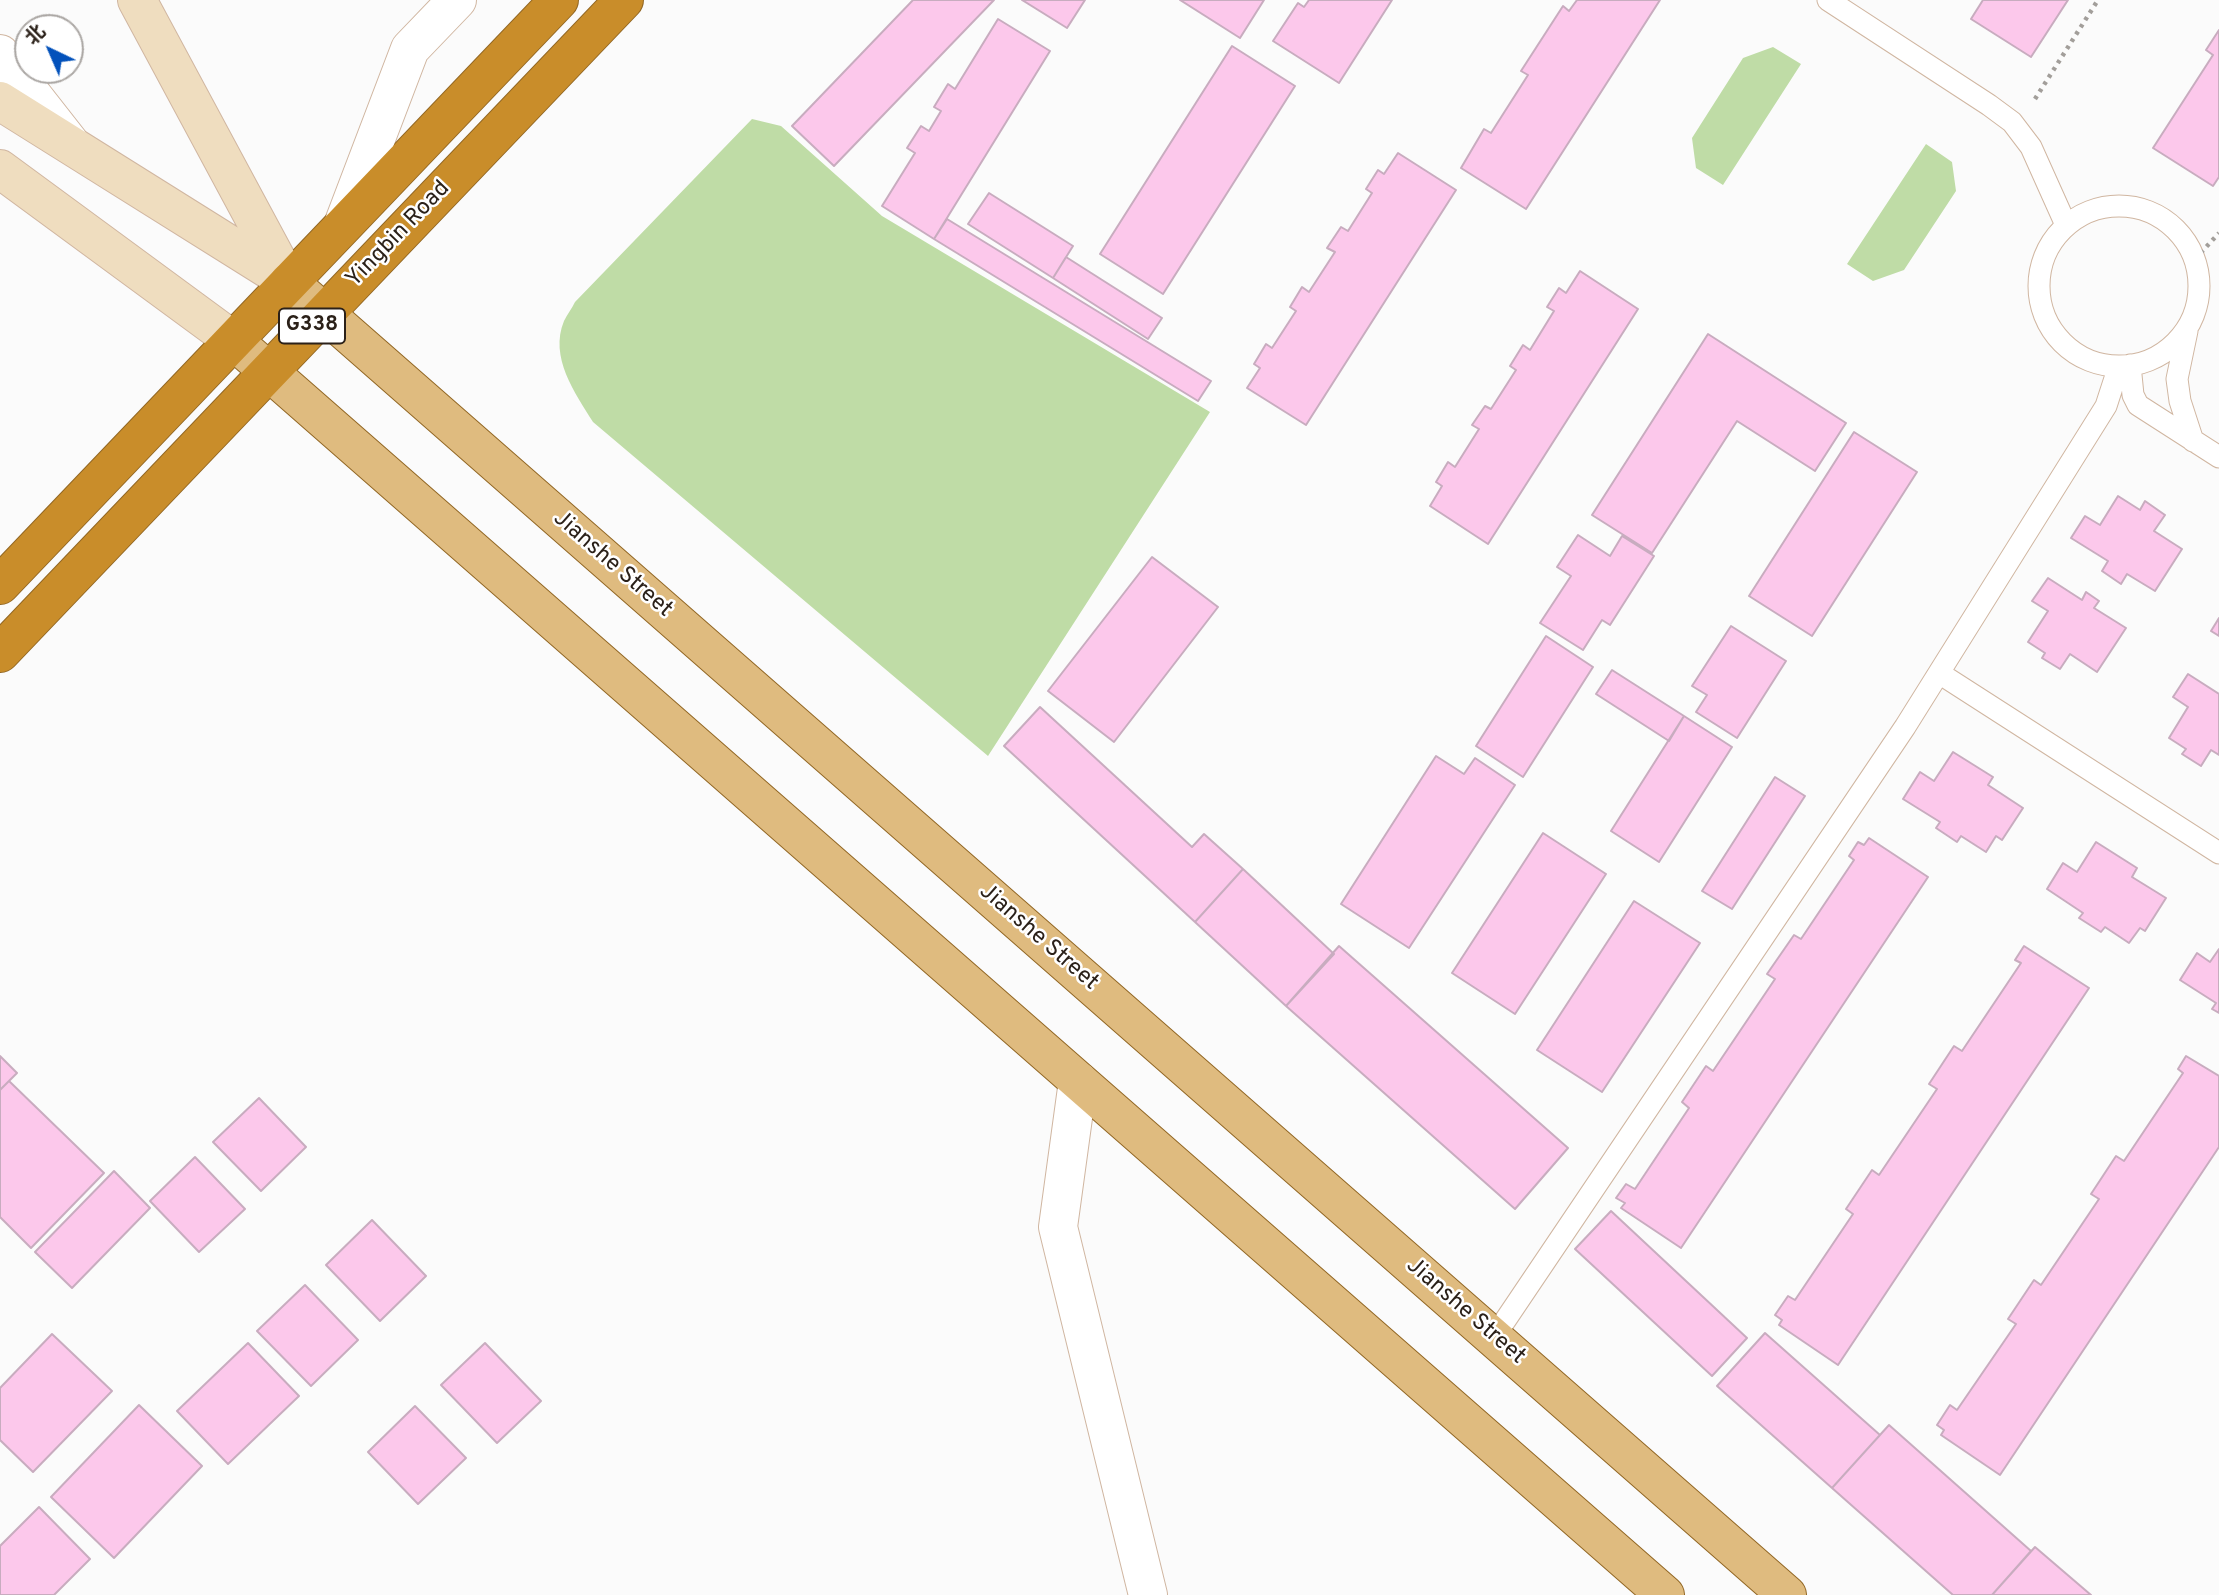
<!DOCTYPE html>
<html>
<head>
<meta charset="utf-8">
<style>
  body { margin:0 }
  #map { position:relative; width:2219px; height:1595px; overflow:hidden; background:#fbfbfb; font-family:Overpass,"Noto Sans SC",sans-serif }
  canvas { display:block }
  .north { position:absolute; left:14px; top:14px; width:70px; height:70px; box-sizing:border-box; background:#fff; border:2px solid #aaa6a3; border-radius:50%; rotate:316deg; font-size:19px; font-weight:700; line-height:28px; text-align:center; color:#2b2119 }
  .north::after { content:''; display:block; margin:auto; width:24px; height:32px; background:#0352bb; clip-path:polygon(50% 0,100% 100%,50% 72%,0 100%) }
</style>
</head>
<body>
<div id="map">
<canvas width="2219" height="1595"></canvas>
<div class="north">北</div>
</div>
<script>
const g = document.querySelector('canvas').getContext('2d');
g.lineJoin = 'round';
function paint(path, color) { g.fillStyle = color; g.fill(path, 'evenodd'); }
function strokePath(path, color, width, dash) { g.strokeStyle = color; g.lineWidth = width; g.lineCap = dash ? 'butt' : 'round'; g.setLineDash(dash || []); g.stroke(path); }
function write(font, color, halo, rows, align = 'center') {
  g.font = font + ' Overpass,sans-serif'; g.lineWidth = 5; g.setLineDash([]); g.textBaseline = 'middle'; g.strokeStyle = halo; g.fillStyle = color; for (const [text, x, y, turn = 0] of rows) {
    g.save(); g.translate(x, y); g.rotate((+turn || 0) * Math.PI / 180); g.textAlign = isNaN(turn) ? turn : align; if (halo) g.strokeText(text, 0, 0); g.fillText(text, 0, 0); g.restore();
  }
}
const green = new Path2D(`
  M1773,47l28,17 -78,121 -27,-17 -4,-30 51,-80z
  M752,119l29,7 101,90 328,196 -222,344 -395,-334c-18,-29 -44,-65 -29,-101 3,-6 8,-13 11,-19z
  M1926,144l26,18 4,29 -52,79 -31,11 -26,-17z`);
const building = new Path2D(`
  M913,0h81l-160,166 -42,-40z
  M1022,0h63l-18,28z
  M1180,0h84l-24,38z
  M1309,0h83l-53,83 -66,-42 25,-38 6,4z
  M1577,0h83l-134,209 -65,-41 23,-39 7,4 37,-58 -7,-4 42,-65 6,5z
  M1983,0h85l-37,57 -60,-38z
  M998,19l52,32 -116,188 -52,-33 33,-53 -8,-5 14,-22 8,5 12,-20 -7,-4 14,-23 7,5z
  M2219,30v147l-6,9 -60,-38 60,-93 -7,-5z
  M1232,46l63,40 -132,208 -63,-40z
  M1398,153l58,37 -150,235 -59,-37 13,-20 -6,-4 12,-20 6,4 24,-37 -6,-4 12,-20 7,5 26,-40 -8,-4 14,-21 7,4 24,-38 -6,-4 12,-19 6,4z
  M989,193l84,53 -20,32 -85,-54z
  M947,219l264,162 -13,20 -264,-162z
  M1066,257l96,61 -14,21 -95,-61z
  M1580,271l58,38 -150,235 -58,-38 12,-20 -6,-4 12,-20 7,5 24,-38 -7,-4 13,-19 6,3 25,-39 -6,-4 13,-21 7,5 24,-39 -7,-4 12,-19 7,5z
  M1708,334l138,89 -31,48 -78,-50 -85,132 -60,-38z
  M1854,432l63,40 -105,164 -63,-40z
  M2118,496l22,14 5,-9 20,14 -11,16 28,18 -27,42 -28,-17 -6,10 -19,-13 6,-10 -37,-23 14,-22 15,9z
  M1578,535l32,21 12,-20 32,20 -44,69 -8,-5 -19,30 -43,-27 31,-47 -14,-9z
  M1152,557l66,50 -104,135 -66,-51z
  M2048,578l34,22 4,-8 13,9 -5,7 32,20 -29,44 -27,-18 -10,15 -18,-11 3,-5 -17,-11 20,-31 -16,-10z
  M2219,618v18l-8,-5z
  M1731,626l55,35 -49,77 -41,-26 11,-17 -15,-9z
  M1546,636l47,31 -70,110 -47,-31z
  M1612,670l72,46 -15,25 -73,-47z
  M2188,674l31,20v61l-8,-5 -10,16 -19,-12 4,-5 -17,-11 19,-31 -15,-10z
  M1040,707l152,140 12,-13 39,35 -48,53 -191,-176z
  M1684,716l48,31 -73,115 -48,-31z
  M1953,752l40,25 -5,8 35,23 -21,32 -6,-4 -10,16 -25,-16 -4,6 -21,-14 4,-6 -37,-23 17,-27 14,9z
  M1436,756l28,18 11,-16 40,27 -106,163 -68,-44z
  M1775,777l30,19 -73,113 -30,-18z
  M1543,833l63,41 -91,140 -63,-41z
  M1869,838l59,39 -247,371 -60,-40 4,-5 -9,-5 10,-14 9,5 54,-81 -7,-6 24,-36 7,5 62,-92 -8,-5 27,-39 7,4 53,-79 -5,-4 9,-14 6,3z
  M2096,842l41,26 -5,9 34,21 -21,33 -5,-3 -11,15 -24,-16 -4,5 -22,-14 4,-5 -36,-24 16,-26 14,9z
  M1243,869l91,85 -48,52 -91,-84z
  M1634,901l66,42 -98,149 -65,-42z
  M1339,946l229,202 -53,61 -229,-203z
  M2024,946l65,42 -251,377 -59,-40 3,-5 -7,-5 13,-19 7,4 58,-86 -7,-5 26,-39 7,5 58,-86 -8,-5 25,-38 8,5 59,-88 -6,-3z
  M2219,949v64l-7,-4 4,-6 -36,-23 17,-27 13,9z
  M0,1056l17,17 -17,17z
  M2186,1056l33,20v71l-219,328 -59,-40 3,-5 -7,-5 13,-20 7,5 59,-86 -8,-5 26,-39 7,5 58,-86 -8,-5 25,-38 8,5 59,-88 -5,-4z
  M9,1081l95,92 -73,75 -31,-31v-127z
  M259,1098l47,49 -45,44 -48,-49z
  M195,1157l50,52 -46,43 -49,-51z
  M114,1171l36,37 -78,80 -37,-36z
  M1611,1211l136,127 -35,38 -137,-127z
  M372,1220l54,56 -46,45 -54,-56z
  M305,1285l53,55 -47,46 -54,-55z
  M1765,1333l115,102 -48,53 -115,-102z
  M52,1334l60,57 -79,81 -33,-32v-52z
  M248,1343l51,53 -71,68 -51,-53z
  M485,1343l56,58 -44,42 -56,-58z
  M139,1405l63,61 -88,92 -63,-61z
  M415,1406l51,52 -48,46 -50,-52z
  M1889,1425l142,126 -39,44h-39l-121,-107z
  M39,1507l51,52 -36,36h-54v-49z
  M2035,1547l56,48h-99z`);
const path = new Path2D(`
  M2035,99l63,-99
  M2195,259l24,-26`);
const lane = new Path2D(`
  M1828,0l161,105 23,17 19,25 35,78
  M2039 286a80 80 0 1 1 160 0a80 80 0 1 1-160 0Z
  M2187,331l-10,48 3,22 13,40
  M2130,365l3,30 5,10 81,52
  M1939,673l280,180
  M1494,1337l411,-610 201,-321 13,-40`);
const street = new Path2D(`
  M0,54l69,88
  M343,225l67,-176 47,-49
  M1078,1081l-20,146 90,368`);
const secondary = new Path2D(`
  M137,0l150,279
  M0,101l289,181
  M0,169l234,172`);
const primary = new Path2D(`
  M289,282l1498,1313
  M234,341l1431,1254`);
const highway = new Path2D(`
  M0,585l559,-585
  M0,653l624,-653`);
const shields = [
  [312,326,66]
];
const shieldNames = [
  ["G338",312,326]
];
const streetNames = [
  ["Yingbin Road",399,235,-46],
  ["Jianshe Street",612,565,41],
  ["Jianshe Street",1038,938,41],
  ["Jianshe Street",1465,1312,41]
];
paint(green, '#bfdca6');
paint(building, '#fcc8eb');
strokePath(building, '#c8acbf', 2);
strokePath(lane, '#d0b6a1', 23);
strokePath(street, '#d0b6a1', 40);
strokePath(secondary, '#d0b6a1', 40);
strokePath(primary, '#926724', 40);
strokePath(highway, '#926724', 40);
strokePath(path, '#a29e9a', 4.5, [3.5, 5]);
strokePath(lane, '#fff', 21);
strokePath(street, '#fff', 38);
strokePath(secondary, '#efddbf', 38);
strokePath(primary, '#dfbb7f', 38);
strokePath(highway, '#c98d2a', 38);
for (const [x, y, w] of shields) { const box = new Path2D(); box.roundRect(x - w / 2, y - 17.5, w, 35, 5); g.fillStyle = '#fff'; g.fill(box); strokePath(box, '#2b2119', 2); }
write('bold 21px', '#2b2119', null, shieldNames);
write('23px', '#2b2119', '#fff', streetNames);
</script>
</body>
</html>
